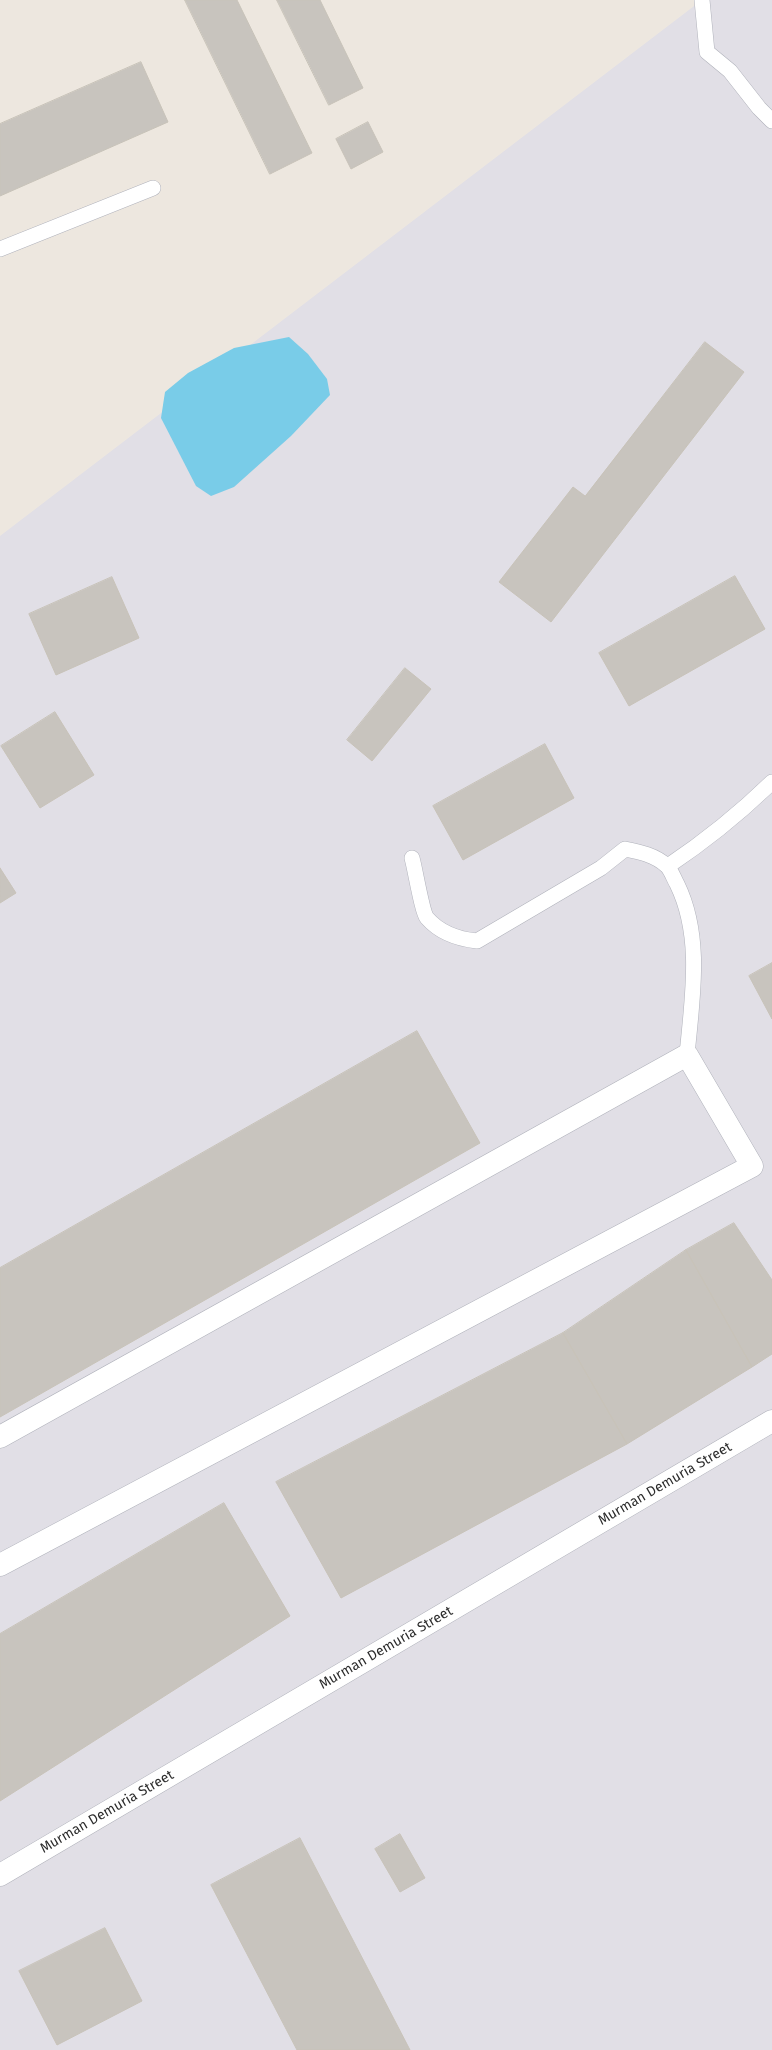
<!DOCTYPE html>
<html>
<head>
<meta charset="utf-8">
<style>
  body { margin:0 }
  canvas { display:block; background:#ede7df }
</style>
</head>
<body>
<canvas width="772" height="2050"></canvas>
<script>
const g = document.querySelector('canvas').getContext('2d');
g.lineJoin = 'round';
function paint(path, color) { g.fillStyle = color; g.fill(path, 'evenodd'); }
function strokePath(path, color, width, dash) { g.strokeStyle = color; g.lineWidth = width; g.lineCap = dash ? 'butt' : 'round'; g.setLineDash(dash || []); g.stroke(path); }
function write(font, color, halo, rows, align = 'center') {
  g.font = font + ' "Fira Sans",sans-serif'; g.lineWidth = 3.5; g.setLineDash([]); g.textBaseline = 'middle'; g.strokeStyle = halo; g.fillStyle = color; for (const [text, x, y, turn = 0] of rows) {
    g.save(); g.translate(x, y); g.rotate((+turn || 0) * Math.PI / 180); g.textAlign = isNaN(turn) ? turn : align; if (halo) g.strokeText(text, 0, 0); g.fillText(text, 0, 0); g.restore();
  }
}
const industrial = new Path2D(`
  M702,0h70v2050h-772v-1514z`);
const water = new Path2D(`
  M289,337l19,17 19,25 3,16 -39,41 -57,51 -23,9 -15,-10 -35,-68 4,-26 23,-19 46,-25z`);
const building = new Path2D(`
  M185,0h52l75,153 -42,21z
  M277,0h43l43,88 -34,17z
  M141,62l27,60 -168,74v-72z
  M368,122l15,30 -32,17 -15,-30z
  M705,342l39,30 -193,250 -52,-40 74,-95 12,9z
  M735,576l30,53 -136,77 -30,-53z
  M112,577l27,61 -83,37 -27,-61z
  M405,668l26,21 -59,72 -25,-21z
  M55,712l39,63 -54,33 -39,-62z
  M545,744l29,54 -111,62 -30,-54z
  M0,868l16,25 -16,10z
  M772,963v56l-23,-43z
  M417,1031l63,112 -480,274v-149z
  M734,1223l38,57v74l-20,13 -66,-117z
  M686,1250l66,117 -125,77 -64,-111z
  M563,1333l64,111 -286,154 -65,-116z
  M224,1503l66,113 -290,185v-167z
  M400,1834l25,44 -25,14 -25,-43z
  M300,1838l110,212h-113l-86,-165z
  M105,1928l37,73 -85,44 -38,-74z`);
const lane = new Path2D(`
  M702,0l5,52 23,19 29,37 13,13
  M0,249l153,-61
  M412,858c3,10 10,54 15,60 13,15 31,21 50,23l124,-73 24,-19c15,3 30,6 42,17 4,4 7,13 10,18 26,53 15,115 10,171
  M668,866c39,-26 70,-51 104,-84`);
const street = new Path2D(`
  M0,1437l687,-382 65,111 -752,399
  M0,1875l772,-454`);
const streetNames = [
  ["Murman Demuria Street",665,1484,-30],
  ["Murman Demuria Street",386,1648,-30],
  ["Murman Demuria Street",107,1812,-30]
];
paint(industrial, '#e1dfe6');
paint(water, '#79cce8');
paint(building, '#c8c4be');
strokePath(building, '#c8c3b9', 1);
strokePath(lane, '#b0b2bb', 16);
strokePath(street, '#b0b2bb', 23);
strokePath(lane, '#fff', 15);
strokePath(street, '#fff', 22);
write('14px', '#2c2c2c', '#fff', streetNames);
</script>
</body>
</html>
